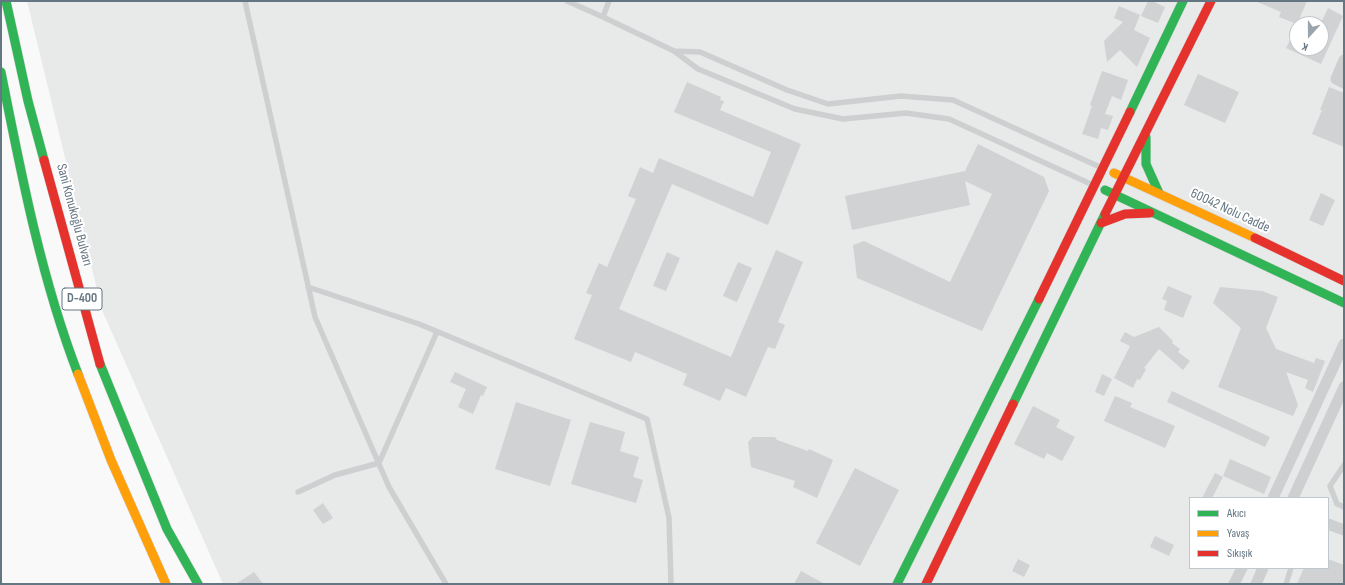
<!DOCTYPE html>
<html>
<head>
<meta charset="utf-8">
<style>
  body { margin:0 }
  #map { position:relative; width:1345px; height:585px; overflow:hidden; background:#f9f9f9; font-family:"Sofia Sans Condensed",sans-serif }
  canvas { display:block }
  .frame { position:absolute; inset:0; border:2px solid #657683; pointer-events:none }
  .legend { position:absolute; left:1189px; top:497px; width:140px; height:72px; box-sizing:border-box; background:#fff; border:1px solid #c1c8cd; margin:0; padding:5px 7px; list-style:none; font-size:12px; color:#657683 }
  .legend li { display:flex; align-items:center; gap:8px; height:20px }
  .legend b { width:20px; border:1px solid #c1c8cd }
  .north { position:absolute; left:1289px; top:16px; width:40px; height:40px; box-sizing:border-box; background:#fff; border:1px solid #c1c8cd; border-radius:50%; rotate:201deg; font-size:11px; font-weight:700; line-height:16px; text-align:center; color:#657683 }
  .north::after { content:''; display:block; margin:auto; width:14px; height:18px; background:#99a4ac; clip-path:polygon(50% 0,100% 100%,50% 72%,0 100%) }
</style>
</head>
<body>
<div id="map">
<canvas width="1345" height="585"></canvas>
<div class="frame"></div>
<ul class="legend">
<li><b style="height:5px;background:#30b455"></b>Akıcı</li>
<li><b style="height:5px;background:#ff9f0a"></b>Yavaş</li>
<li><b style="height:5px;background:#e5322d"></b>Sıkışık</li>
</ul>
<div class="north">K</div>
</div>
<script>
const g = document.querySelector('canvas').getContext('2d');
g.lineJoin = 'round';
function paint(path, color) { g.fillStyle = color; g.fill(path, 'evenodd'); }
function strokePath(path, color, width, dash) { g.strokeStyle = color; g.lineWidth = width; g.lineCap = dash ? 'butt' : 'round'; g.setLineDash(dash || []); g.stroke(path); }
function write(font, color, halo, rows, align = 'center') {
  g.font = font + ' "Sofia Sans Condensed",sans-serif'; g.lineWidth = 4; g.setLineDash([]); g.textBaseline = 'middle'; g.strokeStyle = halo; g.fillStyle = color; for (const [text, x, y, turn = 0] of rows) {
    g.save(); g.translate(x, y); g.rotate((+turn || 0) * Math.PI / 180); g.textAlign = isNaN(turn) ? turn : align; if (halo) g.strokeText(text, 0, 0); g.fillText(text, 0, 0); g.restore();
  }
}
const built = new Path2D(`
  M27,1h1317v583h-1121l-121,-274zM1297,24h24v24h-24zM1190,498h138v70h-138z`);
const building = new Path2D(`
  M1148,1h4l13,6 -7,16 -17,-7z
  M1255,1h52l-10,23 -18,-7 2,-5z
  M1119,6l21,9 -6,15 16,8 -13,29 -17,-17 -13,12 -3,-21 19,-19 -9,-4z
  M1328,8l15,8 -22,48 -35,-16 11,-22v22h24v-25z
  M1102,71l26,9 -7,20 -9,-4 -7,18 8,2 -5,14 -7,-2 -3,11 -16,-5 10,-28 -2,-1z
  M1198,74l41,18 -14,31 -41,-18z
  M687,82l34,15 -1,3 4,1 -4,9 81,34 -33,81 -96,-41 -53,125 112,48 45,-107 27,12 -25,60 7,3 -10,24 -7,-2 -22,50 -20,-9 -6,13 -37,-16 4,-11 -52,-22 -4,10 -57,-23 18,-44 -6,-2 13,-30 8,4 29,-68 -8,-3 12,-29 13,6 6,-15 94,39 18,-45 -97,-40z
  M1329,87l15,6v54l-32,-13 10,-24h-2z
  M978,144l66,33 5,14 -67,140 -125,-53 -4,-33 11,-4 86,41 42,-88 -27,-13 5,24 -118,25 -7,-34 120,-25z
  M1321,193l14,7 -12,26 -14,-6z
  M667,252l13,6 -14,33 -13,-5z
  M738,262l14,6 -15,34 -14,-6z
  M1168,286l24,10 -9,22 -19,-8 3,-9 -5,-2z
  M1220,287l42,4 16,6 -12,31 10,21 38,14 2,-5 9,3 -12,31 -8,-4 3,-8 -22,-8 12,33 -5,11 -75,-29 23,-59 -28,-25z
  M1159,327l14,14 -1,2 8,6 -2,3 12,9 -7,9 -24,-21 -15,19 2,1 -6,11 -3,-1 -4,9 -19,-10 16,-32 -10,-5 5,-9 9,5z
  M455,372l32,15 -4,9 -2,-1 -8,19 -15,-7 8,-18 -16,-7z
  M1102,374l10,5 -8,17 -9,-4z
  M1172,391l98,46 -5,10 -98,-45z
  M1115,396l17,7 -2,4 45,19 -10,22 -61,-27z
  M516,402l55,18 -21,66 -55,-17z
  M1033,406l27,14 -4,7 19,10 -13,24 -15,-8 -3,6 -30,-15z
  M590,422l35,10 -5,19 19,6 -6,20 10,3 -7,23 -65,-19z
  M753,437h22l2,3 31,11 1,-2 24,11 -16,38 -24,-11 2,-6 -44,-14 -3,-25z
  M1230,459l41,18 -7,17 -41,-18z
  M855,468l44,22 -39,76 -44,-23z
  M1215,473l8,4 -11,21h-10z
  M323,503l10,15 -10,6 -10,-14z
  M1155,536l19,9 -5,11 -19,-9z
  M1018,559l12,6 -6,12 -12,-6z
  M1328,559l16,6v19h-47l7,-16h24z
  M801,571l24,13h-31z
  M254,572l9,12h-27z`);
const lane = new Path2D(`
  M245,1l70,316 74,170 57,97
  M567,1l36,16
  M609,1l-6,16 71,34 24,18 97,40 48,10 63,-6 43,6 144,66
  M674,51l26,1 87,38 41,14 73,-8 52,4 149,68
  M308,287l111,37 228,95 22,99 2,66
  M1344,465l-14,21 7,18 7,3
  M298,492l37,-17 44,-12 58,-131
  M1286,584l5,-16`);
const street = new Path2D(`
  M1344,60l-8,19 8,4
  M1273,498l71,-154
  M1293,498l51,-111
  M1328,524l16,6
  M1234,584l8,-16
  M1256,584l7,-16`);
const fast = new Path2D(`
  M6,1l22,100 16,59
  M1,72c20,101 40,206 77,302
  M1130,112l53,-111
  M1146,137v27l13,29
  M1105,190l239,113
  M100,364l67,165 31,55
  M1013,404l92,-190
  M897,584l142,-285`);
const slow = new Path2D(`
  M1114,173l141,65
  M78,374l33,86 55,124`);
const jam = new Path2D(`
  M44,160l56,204
  M1105,214l106,-213
  M1101,223l24,-9 25,-1
  M1255,238l89,43
  M1039,299l91,-187
  M926,584l87,-180`);
const shields = [
  [82,299,40]
];
const shieldNames = [
  ["D-400",82,299]
];
const streetNames = [
  ["60042 Nolu Cadde",1230,211,25],
  ["Sani Konukoğlu Bulvarı",74,215,75]
];
paint(built, '#e8e9e9');
paint(building, '#d0d2d3');
strokePath(fast, '#d5d6d7', 10);
strokePath(slow, '#d5d6d7', 10);
strokePath(jam, '#d5d6d7', 10);
strokePath(lane, '#cecfd0', 5.5);
strokePath(street, '#cecfd0', 11);
strokePath(fast, '#30b455', 9);
strokePath(slow, '#ff9f0a', 9);
strokePath(jam, '#e5322d', 9);
for (const [x, y, w] of shields) { const box = new Path2D(); box.roundRect(x - w / 2, y - 11, w, 22, 3); g.fillStyle = '#fff'; g.fill(box); strokePath(box, '#657683', 1); }
write('bold 13px', '#657683', null, shieldNames);
write('14px', '#657683', '#fff', streetNames);
</script>
</body>
</html>
